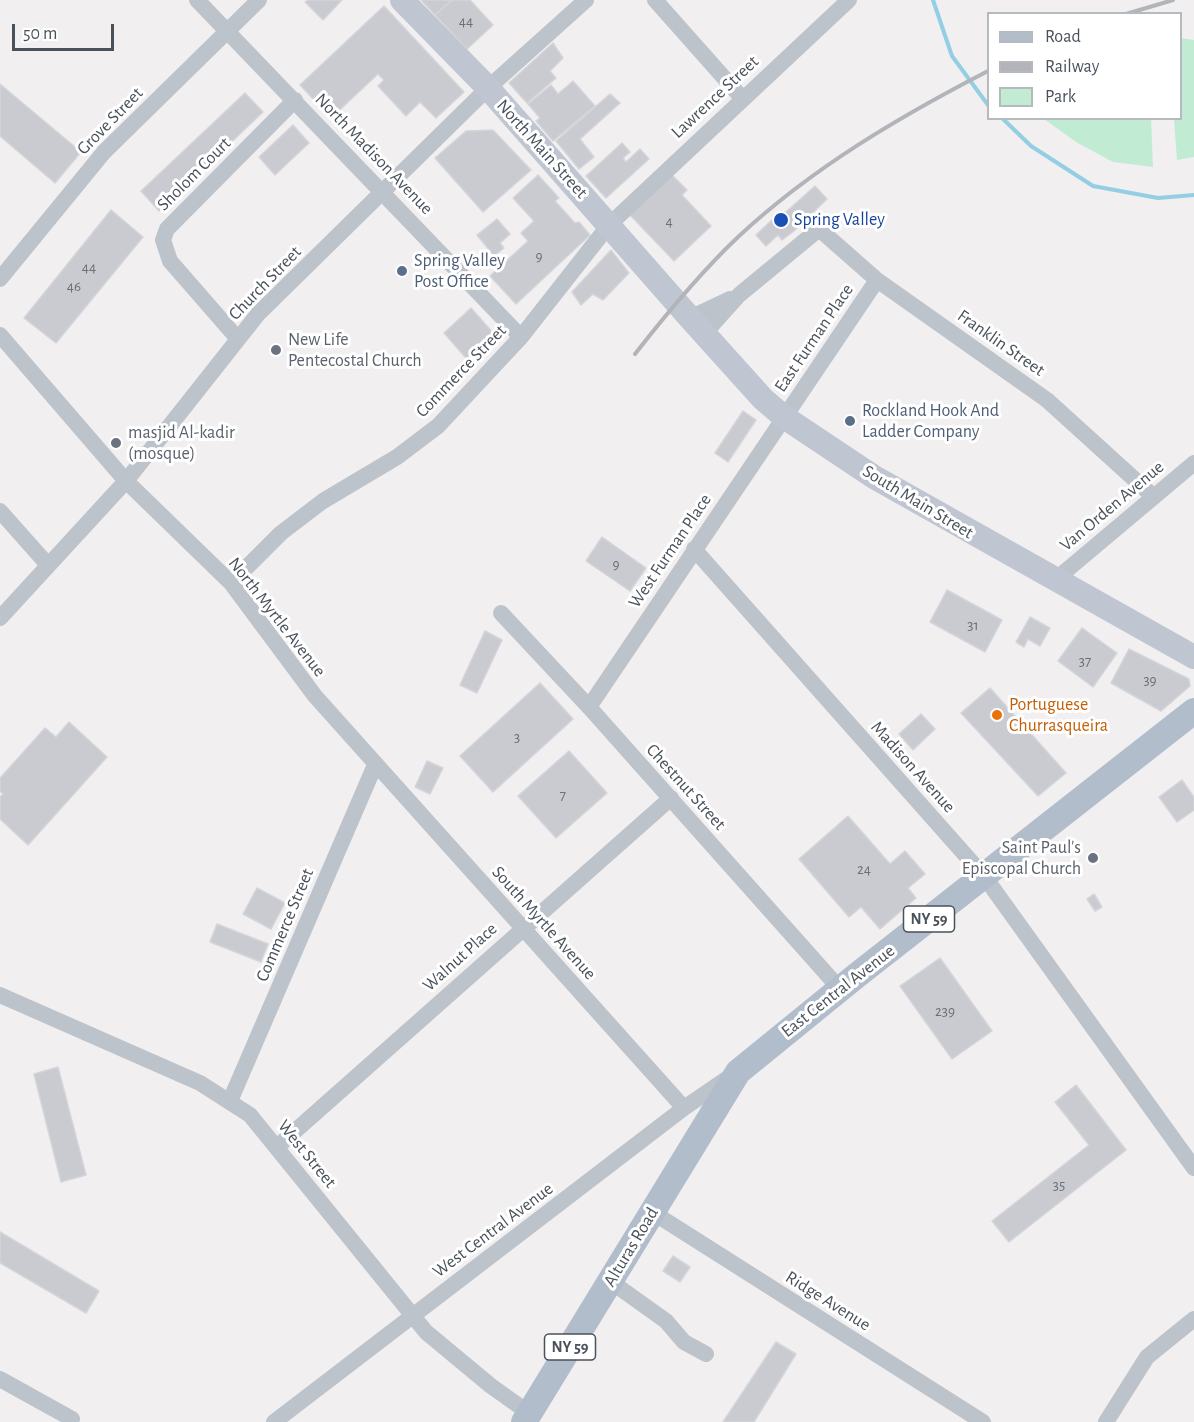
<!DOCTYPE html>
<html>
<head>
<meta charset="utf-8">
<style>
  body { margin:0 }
  #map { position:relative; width:1194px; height:1422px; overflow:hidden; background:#f1efef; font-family:"Alegreya Sans",sans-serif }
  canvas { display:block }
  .legend { position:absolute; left:987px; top:12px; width:195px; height:108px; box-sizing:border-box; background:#fff; border:2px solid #b6b9bd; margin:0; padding:8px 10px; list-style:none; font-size:18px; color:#49515b }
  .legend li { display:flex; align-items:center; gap:12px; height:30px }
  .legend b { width:30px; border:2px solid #b6b9bd }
  .scale { position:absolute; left:12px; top:24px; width:102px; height:27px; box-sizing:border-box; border:3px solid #49515b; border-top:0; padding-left:8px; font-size:18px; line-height:21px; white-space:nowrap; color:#49515b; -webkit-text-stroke:4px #fff; paint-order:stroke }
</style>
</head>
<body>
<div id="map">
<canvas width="1194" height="1422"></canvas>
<ul class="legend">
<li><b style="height:8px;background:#b1bdcb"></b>Road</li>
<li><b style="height:8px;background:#b2b4b9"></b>Railway</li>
<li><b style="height:16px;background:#c2ebd4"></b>Park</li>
</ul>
<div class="scale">50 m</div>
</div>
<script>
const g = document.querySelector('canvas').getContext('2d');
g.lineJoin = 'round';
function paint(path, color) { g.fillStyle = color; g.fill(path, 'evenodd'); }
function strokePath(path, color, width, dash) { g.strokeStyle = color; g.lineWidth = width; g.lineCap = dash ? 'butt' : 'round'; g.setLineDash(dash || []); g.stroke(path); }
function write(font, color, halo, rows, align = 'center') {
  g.font = font + ' "Alegreya Sans",sans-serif'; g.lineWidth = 6; g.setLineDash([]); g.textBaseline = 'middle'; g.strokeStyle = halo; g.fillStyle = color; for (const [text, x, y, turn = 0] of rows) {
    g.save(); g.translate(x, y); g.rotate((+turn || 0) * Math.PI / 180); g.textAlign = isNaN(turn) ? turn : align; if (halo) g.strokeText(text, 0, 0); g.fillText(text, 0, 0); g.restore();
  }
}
const green = new Path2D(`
  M1181,38l13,2v117l-17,3 -3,-41 6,-1z
  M1044,119h107l2,48 -40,-5 -37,-20z`);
const stream = new Path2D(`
  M933,0l19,56 36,49
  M1002,118l29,28 62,40 65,12 36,-3`);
const building = new Path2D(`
  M308,0h34l-19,20 -18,-18z
  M421,0h31l-17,15z
  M452,0h18l23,25 -26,24 -32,-34z
  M384,6l80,86 -28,26 -16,-16 -14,14 -28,-30 6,-6 -6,-6 -47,44 -31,-33z
  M553,43l10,15 -13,13 6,7 -29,25 -18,-20z
  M573,81l22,25 -42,35 -17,-20 4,-3 -12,-14 23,-19 7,9z
  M0,84l81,68 -26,31 -55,-47z
  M245,93l18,19 -104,99 -18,-20z
  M610,94l10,9 -40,36 14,18 -15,12 -23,-28z
  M293,125l16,18 -34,32 -16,-18z
  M493,130l38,40 -48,42 -48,-54 31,-27z
  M622,143l8,9 -7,6 3,4 14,-13 9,10 -43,39 -20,-22z
  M538,175l21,23 -4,3 20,22 4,-1 11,13 -74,69 -26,-28 38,-35 -7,-8 13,-12 -21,-23z
  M672,175l15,15 -5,5 29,31 -37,35 -44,-46z
  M815,186l12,13 -33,32 -12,9 -4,-5 -12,11 -10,-11 18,-17 3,2z
  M111,210l32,27 -87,106 -32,-25z
  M497,219l13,15 -10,9 4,5 -10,8 -17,-21z
  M611,250l18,23 -26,27 -10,-6 -12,11 -9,-13z
  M471,308l23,26 1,11 -23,20 -28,-32z
  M743,411l13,9 -28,42 -13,-9z
  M602,537l44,31 -16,23 -44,-30z
  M947,590l55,30 -17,32 -55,-30z
  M1030,617l20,11 -10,18 -12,-7 -4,8 -8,-5z
  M1082,628l35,25 -24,34 -35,-26z
  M485,631l17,9 -25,53 -17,-8z
  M1129,649l60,30 1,7 -29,25 -50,-28z
  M540,683l33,36 -80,73 -33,-36z
  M990,688l76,85 -28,23 -77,-83z
  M921,714l14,15 -22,21 -14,-16z
  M69,722l38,35 -79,88 -28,-26v-22l3,-3 -3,-3v-13l45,-50 11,9z
  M569,751l38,42 -51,45 -38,-42z
  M427,761l16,7 -13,26 -15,-7z
  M1182,780l12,17v13l-17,12 -18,-25z
  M848,816l42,48 15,-13 20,23 -17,14 8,10 -36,31 -19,-22 -12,10 -50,-58z
  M257,888l28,15 -14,26 -28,-15z
  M1094,894l8,13 -7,4 -8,-12z
  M217,924l51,20 -7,18 -51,-20z
  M940,958l52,73 -40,28 -52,-73z
  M58,1067l28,108 -25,7 -27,-108z
  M1076,1085l50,65 -117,92 -17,-21 97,-76 -34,-43z
  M0,1232l99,59 -13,22 -86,-50z
  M673,1256l17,11 -10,15 -17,-11z
  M776,1342l20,12 -42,68h-31z`);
const street = new Path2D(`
  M197,0l324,337
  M655,0l87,98
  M0,279l104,-127 155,-152
  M690,318l40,-19
  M704,334l35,-39 80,-66 58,51 170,120 107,97
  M0,335l126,146 105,102 84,113 369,412
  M238,339l-68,-78 -7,-21 4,-11 128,-129
  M0,511l48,54
  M694,549l290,327 210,292
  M1055,580l139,-117
  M231,583l50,-50 42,-32 74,-44 41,-31 83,-89 88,-112 240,-225
  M501,613l88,94 251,282
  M0,618l126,-137 132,-167 230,-226 98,-88
  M589,707l288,-427
  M0,995l200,88 50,32 176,217 65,54 38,27
  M230,1101l145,-336
  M277,1147l394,-349
  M652,1212l331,210
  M610,1281l56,40 18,21 22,12
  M0,1379l72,40
  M274,1422l410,-314 51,-35
  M1106,1422l41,-65 47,-38`);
const secondary = new Path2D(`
  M402,0l86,88 202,230 73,81 21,18 90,60 320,180`);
const primary = new Path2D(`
  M524,1422l214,-350 118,-96 338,-265`);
const rail = new Path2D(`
  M1126,14l47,-14
  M635,354c32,-41 65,-81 103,-117 74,-69 161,-120 250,-166`);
const markers = [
  [781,220,8,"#1a4fb4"],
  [402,271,6,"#5c6f8a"],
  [276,350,6,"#6b7280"],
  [850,421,6,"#5c6f8a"],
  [116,443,6,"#6b7280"],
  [997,715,6,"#e8710a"],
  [1093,858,6,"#6b7280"]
];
const numberNames = [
  ["44",466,21],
  ["4",669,221],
  ["9",539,256],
  ["44",89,267],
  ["46",74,286],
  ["9",616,564],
  ["31",973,625],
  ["37",1085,661],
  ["39",1150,680],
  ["3",517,737],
  ["7",563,795],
  ["24",864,869],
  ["239",945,1011],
  ["35",1059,1185]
];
const shields = [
  [929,919,51],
  [570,1347,51]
];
const shieldNames = [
  ["NY 59",929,919],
  ["NY 59",570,1347]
];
const streetNames = [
  ["Lawrence Street",715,97,-43],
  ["Grove Street",110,121,-46],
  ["North Main Street",542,149,48],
  ["North Madison Avenue",374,154,46],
  ["Sholom Court",194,174,-45],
  ["Church Street",265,283,-46],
  ["East Furman Place",814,338,-56],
  ["Franklin Street",1001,343,35],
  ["Commerce Street",461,371,-46],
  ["South Main Street",918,502,31],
  ["Van Orden Avenue",1112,506,-40],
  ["West Furman Place",670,551,-56],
  ["North Myrtle Avenue",277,617,52],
  ["Madison Avenue",913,767,48],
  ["Chestnut Street",686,787,48],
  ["South Myrtle Avenue",544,923,48],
  ["Commerce Street",285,925,-67],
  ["Walnut Place",460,957,-42],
  ["East Central Avenue",838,991,-38],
  ["West Street",307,1154,51],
  ["West Central Avenue",493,1230,-37],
  ["Alturas Road",631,1247,-59],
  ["Ridge Avenue",828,1301,32]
];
const transitNames = [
  ["Spring Valley",794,220]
];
const serviceNames = [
  ["Spring Valley",414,261],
  ["Post Office",414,282],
  ["Rockland Hook And",862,411],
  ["Ladder Company",862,432]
];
const worshipNames = [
  ["New Life",288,340],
  ["Pentecostal Church",288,361],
  ["masjid Al-kadir",128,433],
  ["(mosque)",128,454],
  ["Saint Paul's",1081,848,"right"],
  ["Episcopal Church",1081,869,"right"]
];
const foodNames = [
  ["Portuguese",1009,705],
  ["Churrasqueira",1009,726]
];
paint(green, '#c2ebd4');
strokePath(stream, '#93cee4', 4);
paint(building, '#c9cbd1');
strokePath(building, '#d4d5da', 1.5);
strokePath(street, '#bcc3cb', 16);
strokePath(secondary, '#bfc6d1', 24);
strokePath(primary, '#b1bdcb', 26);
strokePath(rail, '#b2b4b9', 4);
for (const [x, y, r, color] of markers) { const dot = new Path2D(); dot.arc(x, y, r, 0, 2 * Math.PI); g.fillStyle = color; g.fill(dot); strokePath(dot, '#fff', 2); }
write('15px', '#697078', null, numberNames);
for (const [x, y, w] of shields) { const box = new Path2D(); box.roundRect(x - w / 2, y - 13, w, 26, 4.5); g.fillStyle = '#fff'; g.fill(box); strokePath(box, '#49515b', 1.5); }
write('bold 16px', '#49515b', null, shieldNames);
write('18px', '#49515b', '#fff', streetNames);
write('18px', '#164399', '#fff', transitNames, 'left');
write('18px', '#4e5e75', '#fff', serviceNames, 'left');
write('18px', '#5b616d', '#fff', worshipNames, 'left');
write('18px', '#c56008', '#fff', foodNames, 'left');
</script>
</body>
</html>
